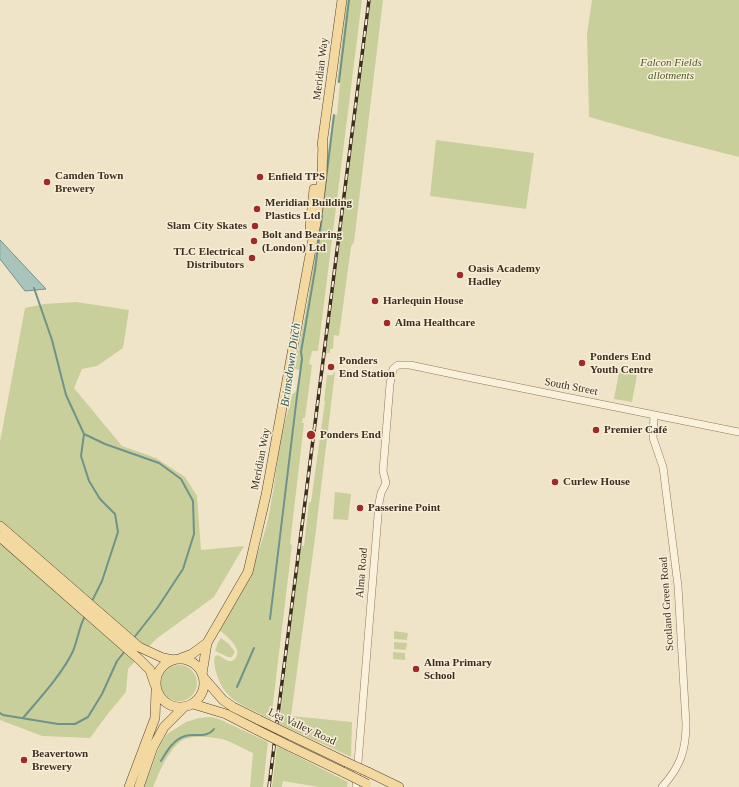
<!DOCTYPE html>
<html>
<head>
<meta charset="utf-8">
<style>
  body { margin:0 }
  canvas { display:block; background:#f0e4c8 }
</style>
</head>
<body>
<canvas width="739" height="787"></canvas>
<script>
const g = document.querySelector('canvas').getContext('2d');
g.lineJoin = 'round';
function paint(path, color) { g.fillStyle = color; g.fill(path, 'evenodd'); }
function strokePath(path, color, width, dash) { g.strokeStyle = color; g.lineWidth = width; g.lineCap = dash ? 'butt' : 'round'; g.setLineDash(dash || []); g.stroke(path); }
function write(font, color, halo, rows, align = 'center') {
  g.font = font + ' Georgia,serif'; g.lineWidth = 3; g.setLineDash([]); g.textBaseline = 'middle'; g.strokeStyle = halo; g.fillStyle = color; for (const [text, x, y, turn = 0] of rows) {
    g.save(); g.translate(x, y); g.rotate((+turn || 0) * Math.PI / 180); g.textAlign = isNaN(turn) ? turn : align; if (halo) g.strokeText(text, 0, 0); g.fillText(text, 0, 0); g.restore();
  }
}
const green = new Path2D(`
  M347,0h15l-44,351h-6l-3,13 3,1 -7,53h-2l-1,5h2l-14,121 2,1 -21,175c-26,-16 -46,-16 -55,-48 -1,-5 -3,-11 -1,-16l3,-1 10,6h4c15,-9 -5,-25 -13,-31 24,-37 43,-78 51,-121 5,-25 7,-50 12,-75 3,-13 7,-26 10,-39l4,-4 4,-21 -5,-1 13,-70 25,-184h4l3,-32 -3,-1z
  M371,0h12l-29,242 -3,5 -12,89 -5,-1 -1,14h-3v4h-3l-2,7z
  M592,0h147v157l-75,-19 -75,-21 -2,-83z
  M436,140l98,13 -8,56 -96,-13z
  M76,302l53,8 -6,38 -26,18 -15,3 -8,19 48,58 34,12 29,19 12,19 4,54 43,-4 -30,51 -58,42 -28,30 -2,23 -19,23 -17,23 -48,-2 -42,-16v-278l25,-134 19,-4z
  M334,372h1l-20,166 -24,178 61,6 -1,35 -72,-33 22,-178h3l5,-44h2l14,-101h-1l3,-26h6z
  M619,372l18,3 -5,27 -18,-3z
  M335,492l16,2 -3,26 -15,-1z
  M394,631l14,2 -1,7 -13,-1z
  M221,638l8,6 6,8 -3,5h-4l-13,-6 3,-9z
  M394,642l13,1 -1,7 -12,-1z
  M393,652l12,1v7l-12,-1z
  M161 683a18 18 0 1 1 36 0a18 18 0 1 1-36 0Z
  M211,717l8,2 49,23 -5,45h-13l3,-34c-9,-4 -19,-10 -28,-13 -11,-3 -29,-5 -40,-1 -15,6 -26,34 -32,48h-9l16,-42 7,-11 19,-12 13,-4z
  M277,746l71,36 -1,5h-28l-36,-6 -1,6h-10z`);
const water = new Path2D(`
  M0,240l46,49 -21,2 -25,-32z`);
const stream = new Path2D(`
  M339,82l10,-82
  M322,212l12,-97
  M34,288l18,52 14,55 18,39 21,10 54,19 22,16 12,22 1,33 -11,35 -25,38 -25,32
  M84,434l-3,22 8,25 11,18 15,15 3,18 -16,49 -11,22
  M270,619l27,-223 5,-37 -1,-7 14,-82 7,-54
  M237,687l17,-39
  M0,713l3,2 55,9h17l13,-7 14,-23 15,-33 8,-10
  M23,718c16,-19 40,-45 50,-67 5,-12 6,-24 12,-35
  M161,761c6,-10 12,-21 24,-25 10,-3 21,3 29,-7`);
const tertiary = new Path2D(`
  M654,415l-1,23 10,29 15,119 8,138c0,27 -6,43 -24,63
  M356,787l23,-284 2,-10 5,-10 -3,-12 7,-87 3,-15 5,-4h12l52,11 277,56`);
const primary = new Path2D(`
  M322,145l20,-145
  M310,228l4,-39
  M0,526l139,121 24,11 11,2
  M0,537l140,123 10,10 5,15
  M156 683a24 24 0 1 1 48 0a24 24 0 1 1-48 0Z
  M179,659l13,-5 15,-11 41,-71 18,-77 51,-278 5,-41 1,-35
  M202,674l5,-31
  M203,677l20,23 10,7 26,13
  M193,704l33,10 31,16
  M290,735l56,27
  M289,746l56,27
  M368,772l31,15
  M129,787l26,-69 1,-27
  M139,787l14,-40 11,-20 20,-20`);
const rail = new Path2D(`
  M269,787l10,-81 90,-706`);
const primaryBridge = new Path2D(`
  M259,720l31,15
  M257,730l32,16
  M346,762l22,10
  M345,773l22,11`);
const markers = [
  [260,177,4,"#9e2a2b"],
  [47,182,4,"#9e2a2b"],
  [257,209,4,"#9e2a2b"],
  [255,226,4,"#9e2a2b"],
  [254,241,4,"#9e2a2b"],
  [252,258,4,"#9e2a2b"],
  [460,275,4,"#9e2a2b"],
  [375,301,4,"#9e2a2b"],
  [387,323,4,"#9e2a2b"],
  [582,363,4,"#9e2a2b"],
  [331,367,4,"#9e2a2b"],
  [596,430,4,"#9e2a2b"],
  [311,435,5,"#9e2a2b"],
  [555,482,4,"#9e2a2b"],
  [360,508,4,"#9e2a2b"],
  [416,669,4,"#9e2a2b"],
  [24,760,4,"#9e2a2b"]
];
const parkNames = [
  ["Falcon Fields",671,63],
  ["allotments",671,76]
];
const streetNames = [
  ["Meridian Way",321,69,-83],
  ["South Street",571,387,11],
  ["Meridian Way",261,459,-79],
  ["Alma Road",362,573,-85],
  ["Scotland Green Road",667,604,-94],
  ["Lea Valley Road",302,727,25]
];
const poiNames = [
  ["Camden Town",55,176],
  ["Brewery",55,189],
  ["Enfield TPS",268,177],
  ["Meridian Building",265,203],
  ["Plastics Ltd",265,216],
  ["Slam City Skates",247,226,"right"],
  ["Bolt and Bearing",262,235],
  ["(London) Ltd",262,248],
  ["TLC Electrical",244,252,"right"],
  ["Distributors",244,265,"right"],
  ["Oasis Academy",468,269],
  ["Hadley",468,282],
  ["Harlequin House",383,301],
  ["Alma Healthcare",395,323],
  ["Ponders End",590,357],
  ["Youth Centre",590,370],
  ["Ponders",339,361],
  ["End Station",339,374],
  ["Premier Café",604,430],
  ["Ponders End",320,435],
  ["Curlew House",563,482],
  ["Passerine Point",368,508],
  ["Alma Primary",424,663],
  ["School",424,676],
  ["Beavertown",32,754],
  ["Brewery",32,767]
];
const waterNames = [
  ["Brimsdown Ditch",291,365,-82]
];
paint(green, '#c9cf9b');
paint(water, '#a9c4bc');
strokePath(water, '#6f938a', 1);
strokePath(stream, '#6f938a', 2);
strokePath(tertiary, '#8d765c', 8);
strokePath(primary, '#5b4430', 10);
strokePath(tertiary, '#faf1dc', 7);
strokePath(primary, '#f3d9a0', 9);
strokePath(rail, '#3d2e20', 3.5);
strokePath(rail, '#f7eed8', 2, [6]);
strokePath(primaryBridge, '#5b4430', 10, []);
strokePath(primaryBridge, '#f3d9a0', 9);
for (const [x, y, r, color] of markers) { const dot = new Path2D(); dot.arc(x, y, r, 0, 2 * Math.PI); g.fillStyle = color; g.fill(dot); strokePath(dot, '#f7eed8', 1.5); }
write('italic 11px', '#4d5a26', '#f7eed8', parkNames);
write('11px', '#3d2e20', '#f7eed8', streetNames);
write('bold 11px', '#3d2e20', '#f7eed8', poiNames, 'left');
write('italic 12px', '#2f5d5a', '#f7eed8', waterNames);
</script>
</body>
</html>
